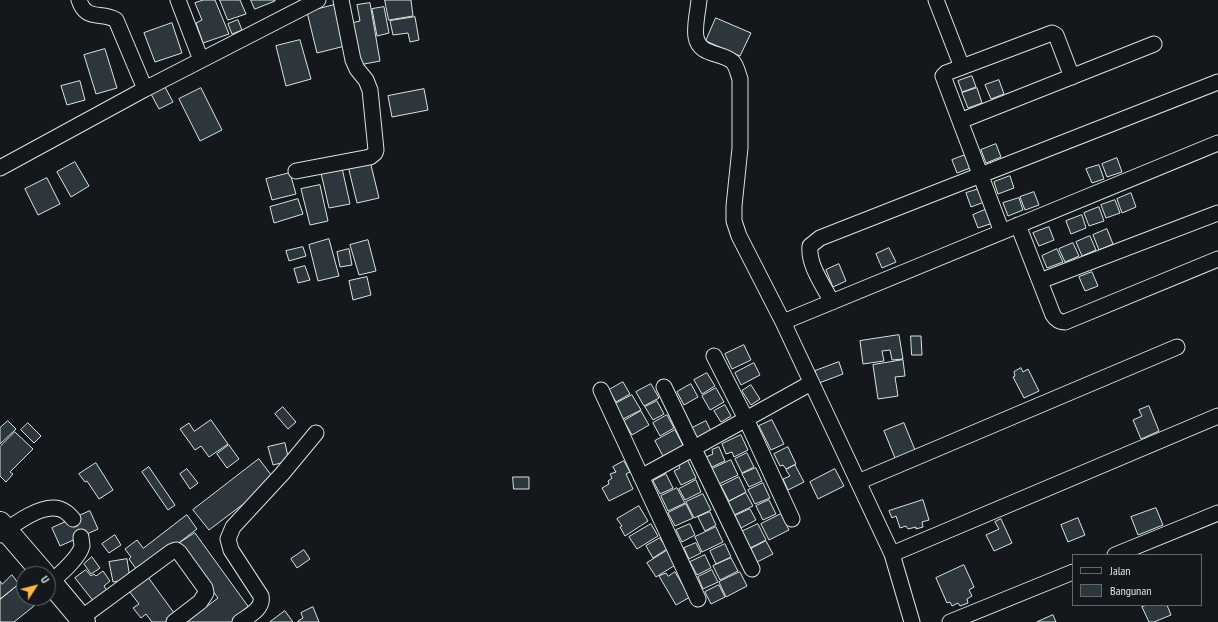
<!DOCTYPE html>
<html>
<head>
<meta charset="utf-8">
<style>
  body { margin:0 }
  #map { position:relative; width:1218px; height:622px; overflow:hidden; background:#14181c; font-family:"PT Sans Narrow",sans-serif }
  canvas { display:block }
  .legend { position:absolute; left:1072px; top:554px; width:130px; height:52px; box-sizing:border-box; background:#14181c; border:1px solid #626a69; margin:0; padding:5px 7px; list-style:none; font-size:12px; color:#d8e6dc }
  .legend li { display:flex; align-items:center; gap:8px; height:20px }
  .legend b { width:20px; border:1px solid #626a69 }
  .north { position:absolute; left:16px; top:566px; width:40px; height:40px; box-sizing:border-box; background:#14181c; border:1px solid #626a69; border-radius:50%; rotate:54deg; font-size:11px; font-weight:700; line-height:16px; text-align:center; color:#d8e6dc }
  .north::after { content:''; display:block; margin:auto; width:14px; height:18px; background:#ffb74d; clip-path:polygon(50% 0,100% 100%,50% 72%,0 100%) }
</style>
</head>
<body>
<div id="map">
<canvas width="1218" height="622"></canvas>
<ul class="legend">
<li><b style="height:5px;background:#14181c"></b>Jalan</li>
<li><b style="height:11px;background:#2c363c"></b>Bangunan</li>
</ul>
<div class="north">U</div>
</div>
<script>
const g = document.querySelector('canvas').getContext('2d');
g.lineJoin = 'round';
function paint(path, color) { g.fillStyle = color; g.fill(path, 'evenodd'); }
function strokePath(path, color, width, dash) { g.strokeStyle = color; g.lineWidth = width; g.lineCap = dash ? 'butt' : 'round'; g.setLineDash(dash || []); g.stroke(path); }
const building = new Path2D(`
  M204,0h11l14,34 -26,9 -7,-20 6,-3 -7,-17z
  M220,0h20l6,14 -18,6z
  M251,0h24v1l-20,8z
  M385,0h26l2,16 -24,4z
  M370,3l10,58 -21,4 -8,-42 9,-2 -3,-16z
  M334,5l11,41 -28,7 -10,-41z
  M384,7l5,26 -12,3 -5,-27z
  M415,17l4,23 -9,2 -2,-9 -15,2 -3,-14z
  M716,18l35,15 -11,23 -34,-15z
  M238,20l4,10 -10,4 -4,-10z
  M172,23l10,30 -27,9 -11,-29z
  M300,40l11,39 -25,7 -10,-40z
  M105,49l12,39 -21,6 -12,-39z
  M972,76l4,11 -14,5 -4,-11z
  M999,80l5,14 -13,5 -6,-14z
  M80,81l5,19 -18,5 -6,-19z
  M165,87l8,15 -14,7 -8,-15z
  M201,88l21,42 -22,11 -21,-42z
  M977,88l5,15 -14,5 -6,-15z
  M424,89l4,21 -36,7 -4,-21z
  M996,144l5,13 -15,6 -5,-13z
  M968,154l5,13 -16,6 -5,-13z
  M1117,158l5,14 -15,5 -5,-13z
  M370,161l9,37 -22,5 -9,-37z
  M75,162l14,24 -18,11 -14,-25z
  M1099,165l5,14 -12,4 -6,-14z
  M342,168l8,36 -21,4 -8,-35z
  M290,173l6,21 -24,6 -6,-21z
  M1010,176l4,12 -16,6 -4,-12z
  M47,178l13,26 -22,11 -13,-26z
  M320,185l8,36 -18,4 -9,-36z
  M979,189l5,13 -13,5 -5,-14z
  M1034,192l5,13 -14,5 -5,-13z
  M1131,193l5,14 -14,6 -5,-14z
  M1019,198l4,12 -15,6 -5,-13z
  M298,199l5,15 -29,9 -4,-16z
  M1115,200l5,13 -14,5 -5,-13z
  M1099,207l5,14 -15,5 -5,-13z
  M987,209l6,14 -15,5 -5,-13z
  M1082,215l4,13 -15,6 -5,-13z
  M1049,227l5,13 -15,6 -6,-13z
  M1107,229l6,15 -14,6 -6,-15z
  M1090,236l6,14 -14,6 -6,-14z
  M329,239l10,37 -21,5 -9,-36z
  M368,240l8,31 -17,4 -9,-30z
  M1073,243l6,13 -14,6 -6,-13z
  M303,247l3,9 -17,5 -3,-10z
  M889,248l7,14 -14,6 -6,-14z
  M349,249l3,16 -12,2 -3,-15z
  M1057,249l6,13 -16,6 -5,-12z
  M839,264l7,17 -13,6 -7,-17z
  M305,266l5,14 -12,3 -4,-14z
  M1092,272l6,14 -13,5 -6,-14z
  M367,277l4,18 -18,5 -4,-19z
  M899,335l4,24 -11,1 -2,-10 -8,1 2,10 -21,3 -3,-23z
  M911,336h10l1,19h-10z
  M744,345l7,15 -19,9 -7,-15z
  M903,360l2,16 -10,1 3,19 -20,3 -5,-34z
  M839,362l4,12 -24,9 -4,-12z
  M754,363l6,12 -19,10 -6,-12z
  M1021,368l2,4 5,-3 11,22 -15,7 -11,-21 2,-1 -1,-4z
  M707,373l8,13 -13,8 -8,-14z
  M623,382l7,12 -14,8 -7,-12z
  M651,384l8,14 -15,8 -8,-14z
  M691,384l7,13 -14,8 -7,-13z
  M751,385l9,14 -9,6 -9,-14z
  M716,388l8,14 -14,8 -8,-14z
  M632,395l9,15 -18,9 -8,-15z
  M657,401l7,13 -11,6 -8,-13z
  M725,405l6,11 -10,6 -7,-11z
  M1149,406l10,25 -18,8 -8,-19 9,-4 -3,-6z
  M283,407l13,15 -8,7 -13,-15z
  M641,411l8,14 -17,10 -8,-14z
  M667,415l7,13 -14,8 -7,-13z
  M211,420l17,24 -19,13 -8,-11 -6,4 -15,-21 9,-6 5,8z
  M772,420l12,24 -13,6 -12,-24z
  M8,421l8,8 -16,15v-16z
  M706,421l5,10 -15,8 -6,-10z
  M28,423l13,13 -7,7 -13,-13z
  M904,423l11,27 -20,8 -11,-27z
  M675,430l9,17 -20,11 -9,-17z
  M15,432l18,17 -23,23 3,2 -7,8 -6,-6v-29z
  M741,435l7,15 -14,7 -2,-5 -6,2 -4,-10z
  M285,443l4,18 -16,4 -5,-18z
  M229,445l10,14 -12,9 -10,-14z
  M719,447l6,14 -13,6 -6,-10 7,-3 -1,-4z
  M788,447l8,17 -10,5 -3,-4 -3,1 -6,-12z
  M747,453l7,14 -12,6 -7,-14z
  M259,459l16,21 -66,50 -16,-20z
  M687,459l9,19 -15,7 -7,-14 6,-3 -2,-4z
  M731,460l7,15 -19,9 -7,-15z
  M624,461l6,11 -4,2 7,15 -24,12 -7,-13 7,-4 -1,-3 4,-3 -2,-4 6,-2 -3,-5z
  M96,463l17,27 -14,9 -12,-18 -2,1 -6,-8z
  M795,465l9,17 -16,8 -5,-11 7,-3 -4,-6z
  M149,467l26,38 -7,5 -26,-38z
  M756,468l6,13 -13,6 -7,-13z
  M187,469l11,14 -8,6 -10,-15z
  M835,469l9,17 -26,13 -8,-17z
  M666,474l7,14 -13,6 -7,-13z
  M513,477h16v12h-15z
  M739,477l7,15 -17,9 -8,-15z
  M696,480l5,12 -16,8 -6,-11z
  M763,483l7,15 -15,6 -7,-14z
  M677,488l8,15 -17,8 -7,-15z
  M746,493l7,13 -19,9 -6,-13z
  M703,494l8,16 -17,8 -8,-16z
  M769,500l7,14 -13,6 -7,-14z
  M923,500l6,20 -7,2 1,5 -7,2v-2l-8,2 -2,-3 -6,2 -4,-12 -4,2 -3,-7z
  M686,504l7,14 -18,8 -7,-13z
  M639,506l9,15 -23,15 -5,-9 2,-1 -5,-7z
  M1156,508l7,17 -25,10 -7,-18z
  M750,509l6,11 -15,8 -6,-12z
  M90,511l8,18 -38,17 -8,-18z
  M710,512l6,13 -11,6 -7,-14z
  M781,514l8,16 -20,10 -8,-16z
  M187,515l10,14 -58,44 -10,-14 2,-2 -6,-8 12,-9 6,8z
  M1078,518l7,17 -17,7 -7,-17z
  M1001,519l11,24 -18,8 -8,-16 13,-6 -4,-7z
  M651,524l7,12 -21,13 -8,-12z
  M690,524l5,11 -13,7 -6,-12z
  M758,524l8,16 -18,9 -7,-17z
  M716,527l7,15 -21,10 -7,-15z
  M195,533l55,76 -18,13h-46l32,-24 -40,-54z
  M115,535l6,10 -12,8 -7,-9z
  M660,538l7,11 -14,9 -7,-12z
  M766,541l7,13 -18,9 -6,-13z
  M696,543l5,10 -12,6 -5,-11z
  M725,544l6,13 -15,7 -6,-13z
  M304,550l6,9 -13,9 -6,-9z
  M668,550l9,14 -21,13 -9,-14z
  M705,555l6,13 -14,7 -7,-13z
  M92,557l8,11 -9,6 -7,-10z
  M731,558l7,13 -18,9 -7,-14z
  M127,559l3,20 -17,3 -4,-20z
  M964,565l10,22 -5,3 3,6 -5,3 1,4 -8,3 -2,-3 -6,3 -2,-4 -3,1 -11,-25z
  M86,570l5,6 3,-2 2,2 7,-5 7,10 -6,5 4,6 -14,10 -19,-24z
  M712,570l6,12 -15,7 -5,-12z
  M675,572l15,25 -14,8 -17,-29 7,-3 2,3z
  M740,572l7,14 -21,11 -7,-15z
  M145,573l32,44 -6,5h-19l-6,-8 -5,4 -8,-10 6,-4 -13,-17z
  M12,575l7,9 -19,15v-18l2,3z
  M719,585l6,12 -14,7 -6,-12z
  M17,586l7,8v4h3l7,8 -20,16h-14v-22z
  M1147,605h20l4,10 -17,7h-5l-7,-15z
  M313,607l6,15h-21v-1l5,-3 -2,-5z
  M285,611l8,11h-23z
  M1053,615l3,7h-19z`);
const minorTunnel = new Path2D(`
  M73,519l3,5 5,13`);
const minor = new Path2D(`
  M79,0c7,22 22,11 37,20l29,69
  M178,0l23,60
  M699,0c-1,11 -5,27 -3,37 3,19 26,15 37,25 4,5 5,12 7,17v69l-6,58v15l5,15 44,86 109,232 20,68
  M936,0l26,67
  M960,121l194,-77
  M0,168l145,-79 173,-89
  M296,171l74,-14 5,-4 1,-3 -6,-60 -4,-10 -9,-11 -4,-9 -12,-60
  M1018,225l35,90c3,5 6,7 12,7l153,-63
  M1002,232l-59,-156 3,-3 106,-40 4,2 16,42
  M1040,281l178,-68
  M832,302c-9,-17 -24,-37 -22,-56l10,-8 398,-156
  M783,322l435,-179
  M714,356l32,63 46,100
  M664,387l88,182
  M601,390l97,209
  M641,477l53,-29 117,-65
  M858,482l319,-135
  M0,535c14,-11 42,-32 60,-26 6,2 9,5 13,10
  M892,554l326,-138
  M1115,555l103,-42
  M51,582c9,-8 28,-24 31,-36 0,-3 -1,-6 -1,-9
  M81,618l90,-66 5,-2 3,2 26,36 1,5 -6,9 -26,20
  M240,622c8,-6 24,-13 21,-26l-30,-46 -3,-11 5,-12 49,-53 34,-41
  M950,622l123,-50`);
const highway = new Path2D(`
  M0,523l44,51
  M48,579l36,43`);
paint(building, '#2c363c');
strokePath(building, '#d8e6dc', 1);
strokePath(minorTunnel, '#313739', 15, [15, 8]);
strokePath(minor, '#d8e6dc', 17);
strokePath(highway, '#d8e6dc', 24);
strokePath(minor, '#14181c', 15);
strokePath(highway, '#14181c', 22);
</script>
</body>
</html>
